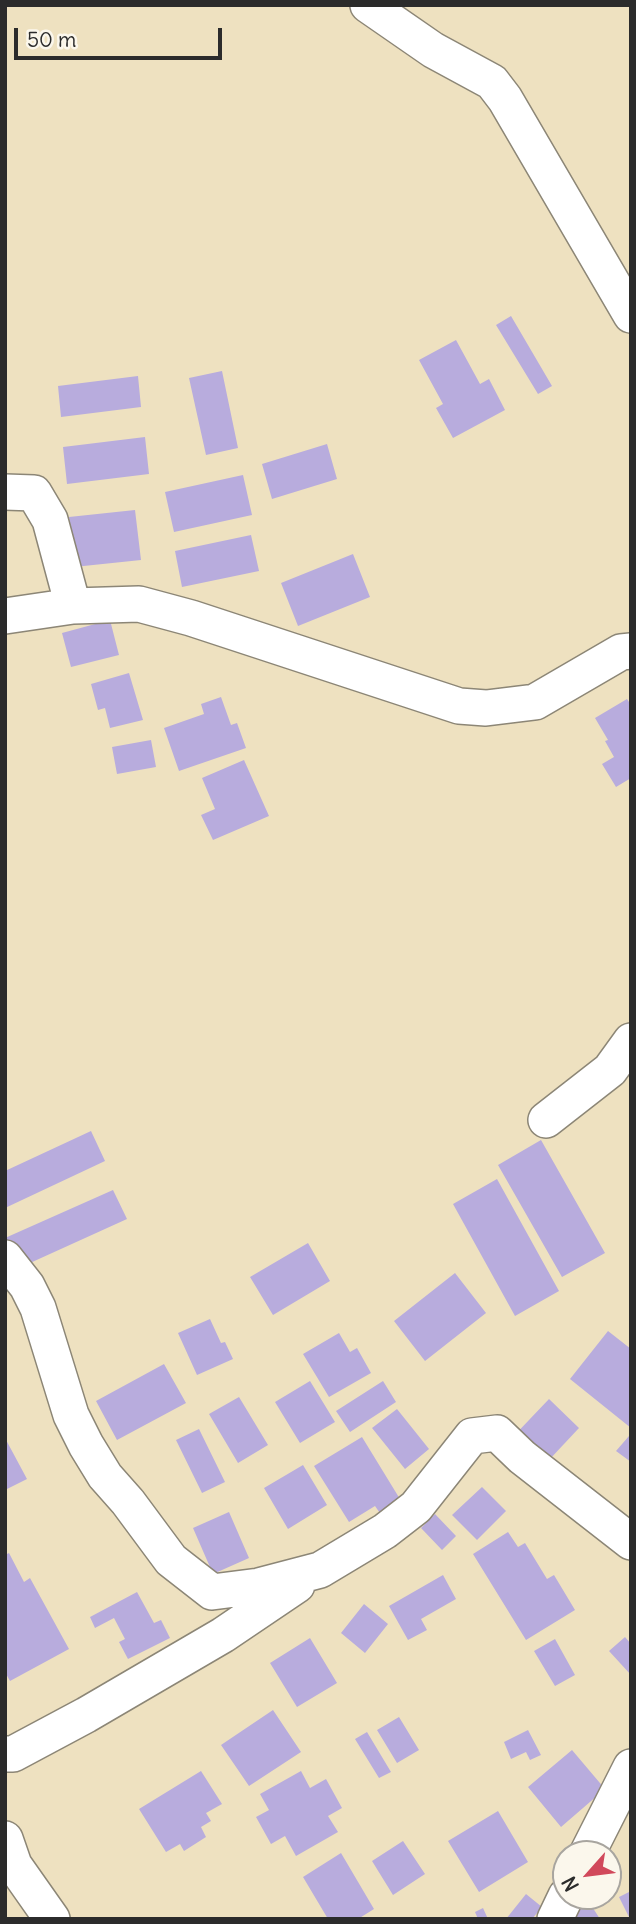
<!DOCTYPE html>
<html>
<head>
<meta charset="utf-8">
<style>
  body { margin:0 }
  #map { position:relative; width:636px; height:1924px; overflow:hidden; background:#eee1c0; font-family:Delius,sans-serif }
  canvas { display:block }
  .frame { position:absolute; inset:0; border:7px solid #2b2b2b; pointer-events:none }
  .north { position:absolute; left:552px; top:1840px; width:70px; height:70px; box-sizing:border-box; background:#fbf7ec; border:2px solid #a8a59f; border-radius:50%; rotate:242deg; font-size:19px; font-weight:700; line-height:28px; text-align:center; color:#2b2b2b }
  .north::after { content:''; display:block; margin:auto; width:24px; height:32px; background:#d1495b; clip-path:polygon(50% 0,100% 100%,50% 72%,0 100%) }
  .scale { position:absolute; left:14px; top:28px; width:208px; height:32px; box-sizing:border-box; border:4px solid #2b2b2b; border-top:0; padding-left:9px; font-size:21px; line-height:24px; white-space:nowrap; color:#2b2b2b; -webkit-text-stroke:5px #fbf7ec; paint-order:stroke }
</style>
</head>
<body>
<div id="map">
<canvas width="636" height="1924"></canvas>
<div class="frame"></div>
<div class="north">N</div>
<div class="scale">50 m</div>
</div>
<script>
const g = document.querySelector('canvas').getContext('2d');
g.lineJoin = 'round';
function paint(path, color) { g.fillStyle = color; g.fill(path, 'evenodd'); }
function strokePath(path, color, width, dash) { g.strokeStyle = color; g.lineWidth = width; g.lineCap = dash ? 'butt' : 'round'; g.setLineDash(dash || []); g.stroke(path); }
const building = new Path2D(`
  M511,316l41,70 -14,8 -42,-69z
  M456,340l24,44 9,-5 16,31 -52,28 -17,-30 7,-4 -24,-44z
  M222,371l16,77 -32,7 -17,-77z
  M138,376l3,31 -80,10 -3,-31z
  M145,437l4,37 -82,10 -4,-37z
  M327,444l10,35 -65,20 -10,-35z
  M243,475l9,40 -78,17 -9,-40z
  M135,510l6,50 -67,7 -5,-50z
  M251,535l8,36 -77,16 -7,-36z
  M353,554l17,43 -72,29 -17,-43z
  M110,620l9,35 -48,12 -9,-34z
  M129,673l14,47 -33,8 -5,-20 -7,2 -7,-26z
  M221,697l10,28 6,-2 9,25 -67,23 -15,-43 40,-14 -3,-10z
  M627,699l4,6v73l-15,9 -14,-23 12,-7 -9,-16 3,-1 -13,-22z
  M151,740l5,27 -39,7 -5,-27z
  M244,760l25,56 -56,24 -12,-25 14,-6 -13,-31z
  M91,1131l14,30 -100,47v-37z
  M541,1140l64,113 -43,24 -64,-112z
  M497,1179l62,112 -44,25 -62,-112z
  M113,1190l14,29 -108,49 -14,-30z
  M308,1243l22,38 -57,34 -23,-38z
  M455,1273l31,40 -61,48 -31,-40z
  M210,1319l11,24 4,-1 8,17 -36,16 -19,-42z
  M608,1331l23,18v79l-61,-49z
  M339,1333l11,19 7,-4 14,25 -42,24 -26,-43z
  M164,1364l22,39 -69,37 -21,-39z
  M310,1381l25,41 -35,21 -25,-41z
  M383,1381l13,21 -46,30 -14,-21z
  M239,1397l29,48 -30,18 -29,-49z
  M549,1399l30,29 -30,32 -40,-19z
  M397,1409l32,40 -24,20 -33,-41z
  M199,1429l26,53 -23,11 -26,-53z
  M629,1436l2,1v25l-15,-11z
  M362,1437l41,67 -21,12 -7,-10 -26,16 -35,-56z
  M5,1438l22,41 -22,11z
  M303,1465l24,40 -39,24 -24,-41z
  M482,1487l24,24 -29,29 -25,-25z
  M229,1512l20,46 -36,16 -20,-46z
  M435,1514l21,22 -14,14 -21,-22z
  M508,1532l10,15 7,-4 22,36 7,-4 21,35 -49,30 -53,-86z
  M9,1553l15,29 6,-4 39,71 -59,32 -5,-9v-117z
  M443,1575l13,24 -35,20 6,11 -19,10 -19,-34z
  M137,1592l17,31 7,-3 9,18 -42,21 -9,-17 6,-3 -11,-21 -19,10 -5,-11z
  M364,1604l24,20 -23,29 -24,-20z
  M625,1637l6,7v31l-22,-24z
  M310,1638l27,45 -40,24 -27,-44z
  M555,1639l20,36 -20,11 -21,-35z
  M273,1710l28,42 -52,34 -28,-41z
  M399,1717l20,33 -22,13 -20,-33z
  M528,1730l13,25 -11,5 -4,-8 -15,7 -7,-17z
  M367,1732l24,40 -12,6 -24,-39z
  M572,1750l33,39 -44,38 -33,-40z
  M201,1771l21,33 -16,9 5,8 -10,6 5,10 -22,14 -4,-7 -14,8 -27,-43z
  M301,1771l9,17 16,-9 16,29 -14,8 10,16 -42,24 -11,-20 -14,8 -15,-27 13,-7 -9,-16z
  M498,1811l30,51 -49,30 -31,-51z
  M403,1841l22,33 -32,21 -21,-34z
  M341,1853l33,56 -16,10h-30l-25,-42z
  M631,1891v28h-1l-11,-22z
  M526,1894l16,13 -10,12h-26z
  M589,1902l11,17h-26l-3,-6z
  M483,1908l5,11h-10l-3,-7z`);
const minor = new Path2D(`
  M368,5l65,45 59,32 13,17 126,216
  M5,492l29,1 16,27 23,86
  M5,616l68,-10 66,-2 52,14 268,88 27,2 49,-6 86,-50 10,-1
  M546,1120l64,-50 21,-29
  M5,1258l22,28 11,22 33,107 15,30 19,31 23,26 43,58 41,32 47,-6 61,-16 65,-39 31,-24 56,-71 25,-3 25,24 109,85
  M5,1754h8l73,-39 137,-80 74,-50
  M5,1839l9,26 38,54
  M587,1854l44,-87
  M555,1919l11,-23`);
paint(building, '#b8acdd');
strokePath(minor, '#8c8676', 38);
strokePath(minor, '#fff', 35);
</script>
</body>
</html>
